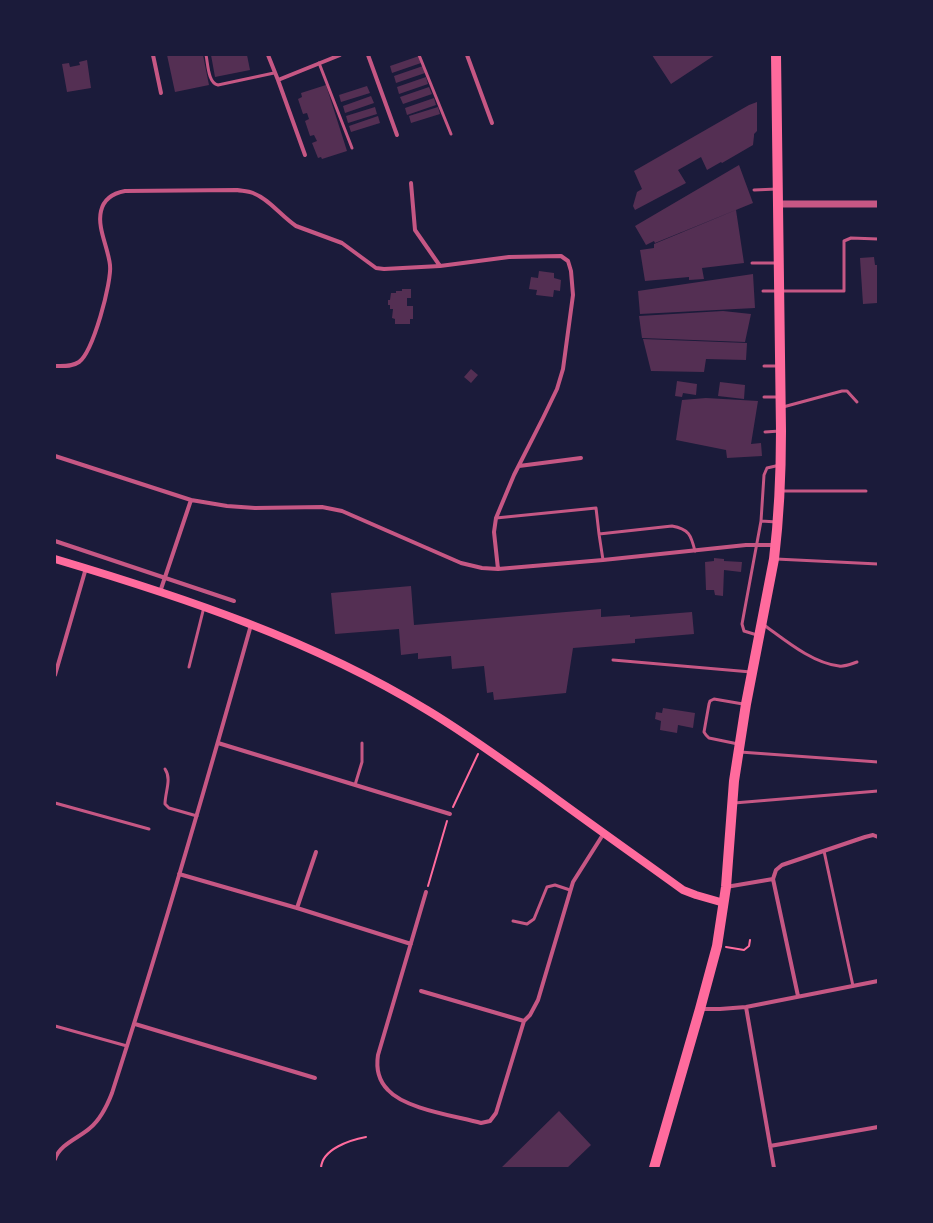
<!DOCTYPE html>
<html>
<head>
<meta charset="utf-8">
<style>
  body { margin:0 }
  #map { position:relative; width:933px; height:1223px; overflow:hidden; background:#1b1b3a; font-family:Montserrat,sans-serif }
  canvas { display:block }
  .frame { position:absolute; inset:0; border:56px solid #1b1b3a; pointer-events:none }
</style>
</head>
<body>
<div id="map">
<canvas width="933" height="1223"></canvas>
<div class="frame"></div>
</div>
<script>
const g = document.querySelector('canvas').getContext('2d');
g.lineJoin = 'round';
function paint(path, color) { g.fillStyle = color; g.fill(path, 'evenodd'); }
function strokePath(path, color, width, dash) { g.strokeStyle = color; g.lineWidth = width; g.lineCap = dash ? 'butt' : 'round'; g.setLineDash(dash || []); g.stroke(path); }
const building = new Path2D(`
  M167,55h36l6,30 -34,7z
  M211,55h36l3,15 -35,7z
  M652,55h63l-44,29z
  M419,56l2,7 -29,10 -2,-7z
  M87,60l4,28 -24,4 -5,-28 7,-1 1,4 10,-2 -1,-3z
  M423,66l2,7 -29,10 -2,-7z
  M426,77l2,7 -29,10 -2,-7z
  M326,85l21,66 -25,8 -1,-2 -3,1 -6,-15 5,-2 -3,-6 -4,1 -5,-15 4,-2 -2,-6 -4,1 -5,-15 4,-2 -1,-4z
  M367,86l3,7 -29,9 -2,-7z
  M429,87l3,7 -29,10 -3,-7z
  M371,96l3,7 -29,10 -2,-7z
  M434,98l2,7 -29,10 -2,-7z
  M757,102v29l-3,3v2l-1,9 -31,18 -1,-1 -14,8 -6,-13 -23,13 8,13 -51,27 -2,-4 4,-14 5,-3 -8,-18 115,-66z
  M375,107l2,7 -29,9 -2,-7z
  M438,107l2,7 -29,9 -2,-7z
  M378,116l2,7 -29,9 -2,-6z
  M739,165l14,38 -98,40 -1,-2 -8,4 -11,-19z
  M736,210l8,53 -42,5 2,11 -15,1v-3l-44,4 -5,-31 14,-2v-4z
  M874,257l1,8h3l-1,38 -14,1 -3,-46z
  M539,271l15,2v5l7,2 -1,11 -6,-1 -1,7 -17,-2 1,-5 -8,-1 2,-12 7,1z
  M753,274l2,34 -115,6 -2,-23z
  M402,289h9v9h-4v8h6v13h-3v5h-15v-5l-3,-1 1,-9h-3v-4h-2v-5h2l1,-7h5v-2h6z
  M723,311l28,3 -6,28 -103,-4 -3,-22z
  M643,339l104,4 -1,17 -40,-1 -2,13 -53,-1z
  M471,369l7,6 -7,8 -7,-6z
  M677,381l20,3 -1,11 -13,-2 -1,4 -7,-1z
  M720,382l25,3 -1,14 -26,-3z
  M706,398l52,3 -7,43 10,-1 1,13 -35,2 -1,-8 -50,-10 6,-40z
  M714,558l10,1v2l18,1 -1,10 -17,-2 -1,26 -8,-1 -1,-5h-8l-1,-28 9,-1z
  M411,586l3,39 187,-16v8l29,-2v2l62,-5 2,22 -59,5v4l-62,5 -7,45 -72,7 -1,-8 -6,1 -3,-27 -32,3 -1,-13 -33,3v-6l-17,2 -2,-26 -64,5 -4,-41z
  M663,708l32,5 -2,15 -15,-3 -1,8 -17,-3 1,-9 -6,-2 1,-7 6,1z
  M559,1111l32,34 -24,23h-66z`);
const path = new Path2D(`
  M453,807l25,-53
  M428,886l19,-65
  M726,947l18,3 5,-4 1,-6
  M321,1168c1,-19 29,-28 45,-31`);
const service = new Path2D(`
  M206,55c2,9 2,28 12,30l56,-12
  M419,55l32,79
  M319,63l33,85
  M754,190l23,-1
  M752,263h25
  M763,291h81v-50l7,-3 27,1
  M764,366h14
  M764,397h14
  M783,407l59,-16h5l10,11
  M765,432l15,-1
  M782,491h84
  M496,518l100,-10 3,26
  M761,521l16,1
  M776,559l102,5
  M603,560l-4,-26 73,-8c17,3 19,9 23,25
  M764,625c21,15 48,38 75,41 6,1 12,-2 18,-4
  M757,635l-13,-4 -2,-7 19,-103 3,-46 3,-7 13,-3
  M613,660l138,12
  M189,667l15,-60
  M738,744l-29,-6 -3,-3 -2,-3 5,-28 1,-3 4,-2 29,5
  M740,752l138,10
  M165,769c7,10 0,23 0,35l4,4 28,8
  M355,785l7,-23v-19
  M55,803l94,26
  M734,803l144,-12
  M824,851l29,135
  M513,921l14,3 7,-5 13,-32 8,-2 15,5
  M55,1026l72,20`);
const minor = new Path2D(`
  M153,55l8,38
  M268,55l10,25 62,-25
  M368,55l29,80
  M467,55l25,68
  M278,80l27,75
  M411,183l4,47 25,36
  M55,366c8,0 17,1 24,-4 14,-10 33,-80 31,-97 -2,-18 -13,-37 -9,-54 3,-13 13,-18 24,-20l112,-1c5,1 11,1 16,3 16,6 28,23 43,33l46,17 34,25 8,1 56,-3 69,-9 52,-1 7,5 3,10 2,24 -10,74 -6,20 -14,29 -29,57 -18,43 -2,14 4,37
  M55,456l136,44 36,6 28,2 67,-1 20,4 119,52 21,5 16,1 105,-9 143,-15h29
  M519,466l62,-8
  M55,541l179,60
  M160,592l31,-92
  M55,675l31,-107
  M218,743l232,71
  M179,874l118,34 114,36
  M726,887l47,-8
  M426,892l-48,163c-2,13 0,25 10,35 17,19 68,26 93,33l9,-2 6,-8 28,-92
  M297,908l19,-56
  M421,991l103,30 6,-6 8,-15 35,-118 31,-49
  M798,996l-25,-117 3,-9 6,-5 83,-28 8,-2 5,2
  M746,1007l28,161
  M701,1009h19l26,-2 132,-26
  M135,1024l180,54
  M770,1146l108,-19
  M55,1159c5,-15 24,-21 35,-31 11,-9 17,-22 22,-35 50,-155 95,-311 139,-468`);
const tertiary = new Path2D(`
  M778,204h100`);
const secondary = new Path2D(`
  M55,559c128,38 257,81 372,151 40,24 78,52 116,79 46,34 93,67 140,101l13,5 28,8`);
const primary = new Path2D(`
  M654,1168l46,-159 17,-63 9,-59 8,-106 12,-77 28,-145c5,-42 7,-85 7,-128l-5,-376`);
paint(building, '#542f53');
strokePath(path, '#ff6b9d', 2);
strokePath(service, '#c65784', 3);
strokePath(minor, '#c65784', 4);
strokePath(tertiary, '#c65784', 7);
strokePath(secondary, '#ff6b9d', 8);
strokePath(primary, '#ff6b9d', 10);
</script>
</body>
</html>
